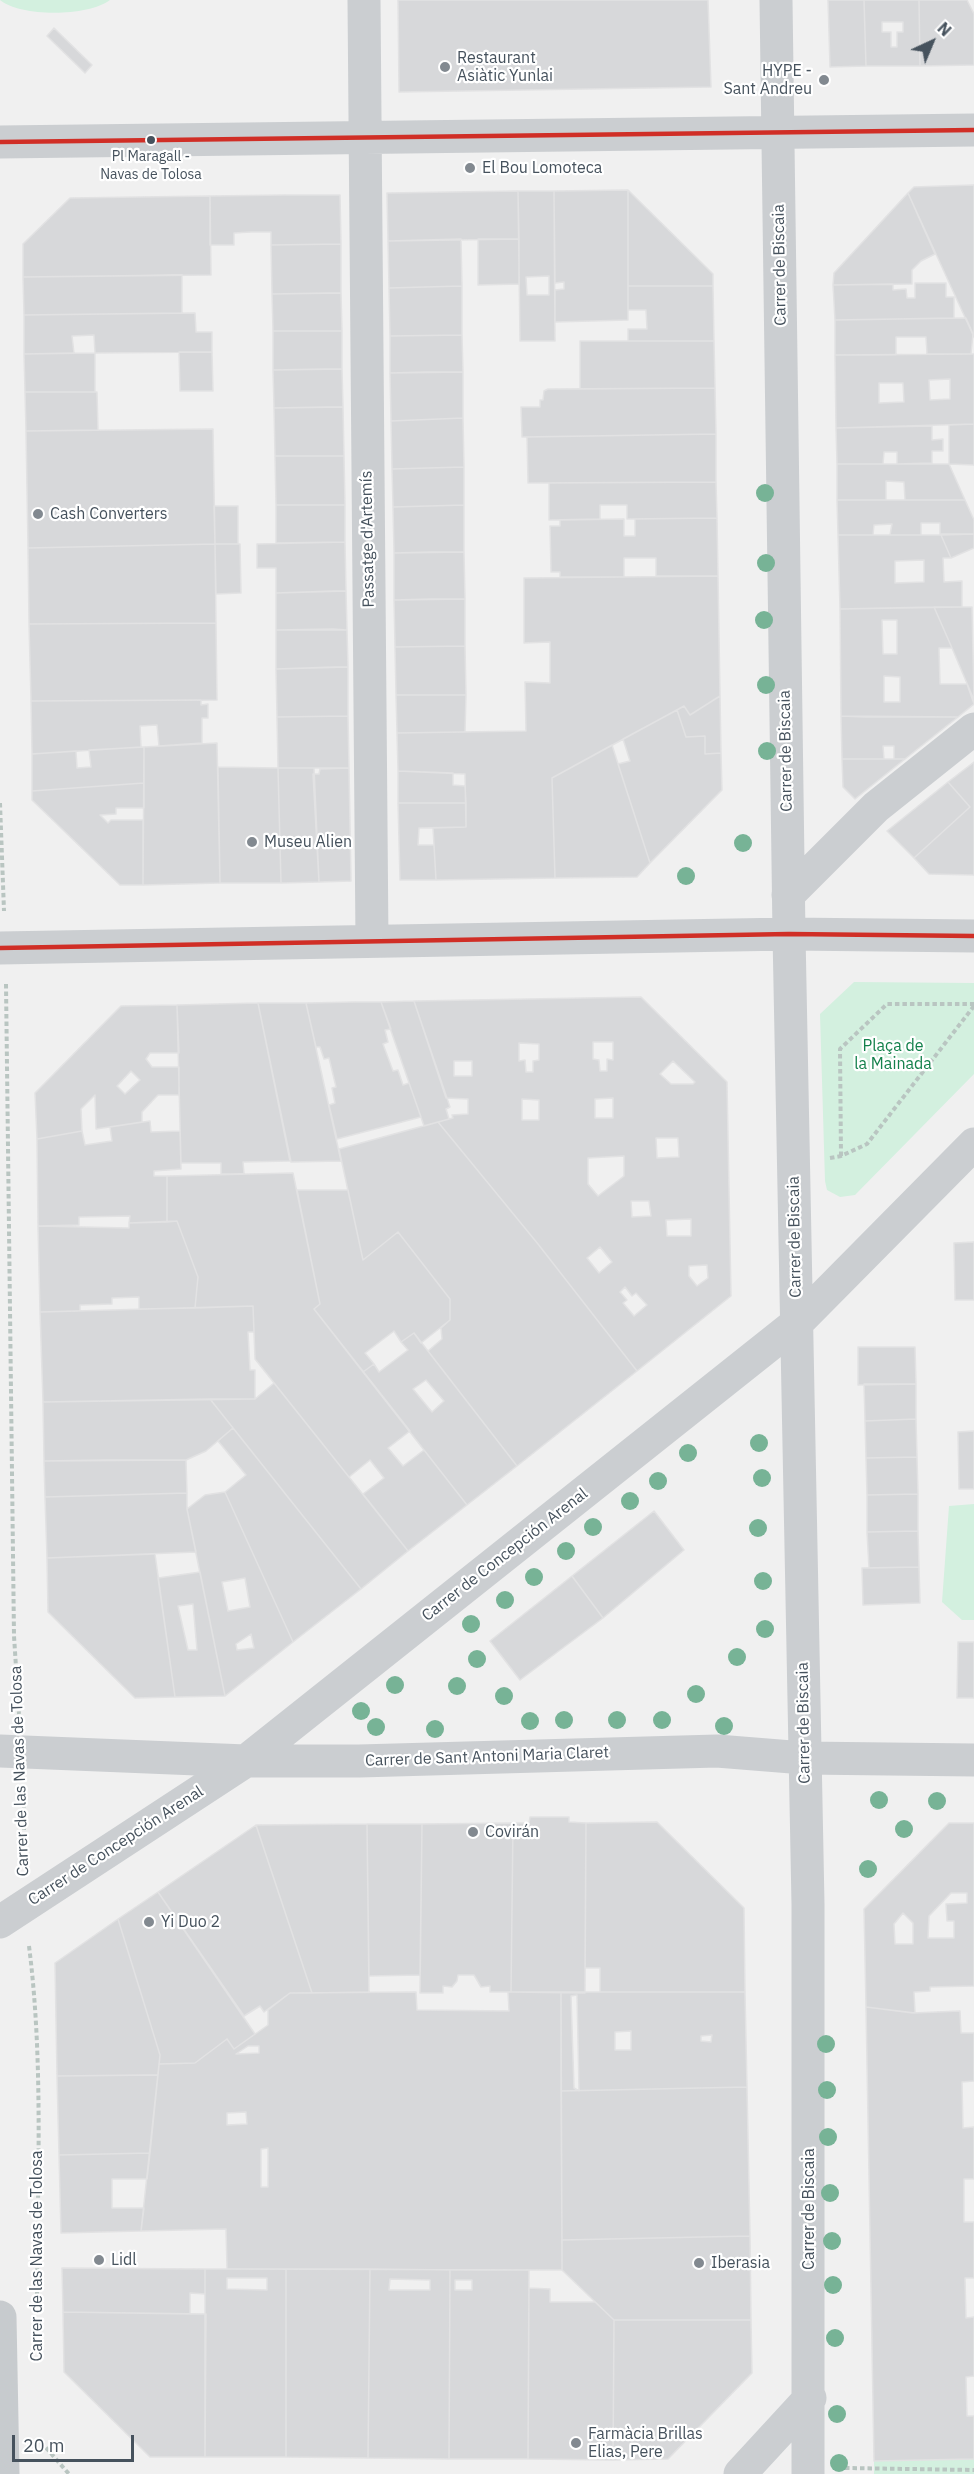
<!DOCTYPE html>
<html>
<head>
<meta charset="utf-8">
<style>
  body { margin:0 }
  #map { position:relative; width:974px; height:2474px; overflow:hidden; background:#f0f0f0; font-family:"IBM Plex Sans",sans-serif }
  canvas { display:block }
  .north { position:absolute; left:902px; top:12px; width:60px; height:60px; -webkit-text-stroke:4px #fff; paint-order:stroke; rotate:44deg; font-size:16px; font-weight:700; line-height:24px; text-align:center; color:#46525d }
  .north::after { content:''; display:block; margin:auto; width:21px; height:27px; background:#46525d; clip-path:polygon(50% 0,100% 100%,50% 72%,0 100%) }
  .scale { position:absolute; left:12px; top:2435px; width:122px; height:27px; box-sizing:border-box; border:3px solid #46525d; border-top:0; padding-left:8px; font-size:18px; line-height:21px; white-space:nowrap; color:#46525d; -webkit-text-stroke:4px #fff; paint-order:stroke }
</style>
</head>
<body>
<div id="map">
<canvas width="974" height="2474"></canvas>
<div class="north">N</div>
<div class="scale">20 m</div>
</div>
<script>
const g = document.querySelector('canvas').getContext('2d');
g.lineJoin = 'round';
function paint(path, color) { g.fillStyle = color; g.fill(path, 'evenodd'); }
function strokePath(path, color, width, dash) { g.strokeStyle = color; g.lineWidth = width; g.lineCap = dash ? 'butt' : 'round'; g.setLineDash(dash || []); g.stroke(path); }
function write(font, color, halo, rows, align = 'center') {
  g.font = font + ' "IBM Plex Sans",sans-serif'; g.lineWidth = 4.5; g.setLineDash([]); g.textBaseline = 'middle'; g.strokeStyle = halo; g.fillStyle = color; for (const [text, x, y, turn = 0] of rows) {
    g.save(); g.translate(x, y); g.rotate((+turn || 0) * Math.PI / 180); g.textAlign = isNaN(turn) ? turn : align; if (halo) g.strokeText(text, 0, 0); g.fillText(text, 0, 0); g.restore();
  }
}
const green = new Path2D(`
  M0,0h110c-22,17 -90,17 -110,0z
  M854,982l120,1v91l-119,121 -15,2 -13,-7 -2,-9 -5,-167z
  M974,1504v116h-12l-20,-18 7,-96z
  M974,2459v15h-100v-13z`);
const building = new Path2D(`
  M398,0h310l3,87 -312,5z
  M828,0h36l2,66 -36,1z
  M864,0h55l1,66h-54zM882,22h21v10h-6v15h-6v-15h-9z
  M919,0h48l7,14v51l-54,1z
  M54,28l38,37 -7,8 -38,-37z
  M974,185v152l-66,-144 6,-6z
  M628,190l80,79 5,5v12h-85z
  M628,190v130l-73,2v-32l9,-1v-7l-9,1 -1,-92z
  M518,191h36l1,150h-35zM549,276v19h-22l-1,-18z
  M518,191l1,48 -131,2 -1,-48z
  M908,193l27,61 -14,7 -9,9v14l-79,1 1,-12z
  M286,195h54l1,49 -70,1v-13h-20l-17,1v12h-24v-49z
  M210,196l1,79 -188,2v-33l47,-46z
  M461,239l1,47 -73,2 -1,-47z
  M478,239h41v45l-41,1z
  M341,244v49l-69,1 -1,-49z
  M182,275v38l-158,2 -1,-38z
  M915,283h31v14h8v21l-119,2 -2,-35 60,-1v6l13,-1 1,9h8z
  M462,286v49l-72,1 -1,-48z
  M628,286h85l1,55h-86v-12h19l-1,-19h-18z
  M327,293h14l1,38h-69l-1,-37z
  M195,313l1,19h16v20l-117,1 -1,-18 -22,1 2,17 -50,1v-39z
  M966,318l7,16 -2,20h-44l-1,-17h-30v18h-61v-35z
  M273,331h69v38l-69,1z
  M462,335l1,37 -73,1v-37z
  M580,341h134l1,47 -135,1z
  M179,352h33l1,39h-33z
  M95,353v39h-70l-1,-38z
  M971,354h3v70l-138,4 -1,-73zM950,379v20l-20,1 -1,-20zM879,383h24l1,19 -25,1z
  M324,369h18l1,38 -69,1 -1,-38z
  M426,372h37v46l-72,3 -1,-48z
  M715,388l1,46 -194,3 -1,-30h19v-7h3l1,-9 4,-2z
  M25,392h72l1,38 -72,1z
  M326,407h17l1,49h-69l-1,-48z
  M463,418l1,49 -72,2 -1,-48z
  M974,424v41l-25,-1v-39z
  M932,426v14l11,-1v12h-11v12l-35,1v-12h-13l-1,12h-46l-1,-36z
  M213,429l2,115 -187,4 -2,-117z
  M716,434v48l-188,1 -1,-46z
  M275,456h69l1,49h-69z
  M837,464h112l16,36h-60l-1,-18 -18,-1v19h-49z
  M464,467v38l-71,2 -1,-38z
  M716,482l1,36 -90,1v-14h-27v14l-51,1v-37z
  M837,500h128l9,20v14h-34v-11h-19v12h-31l2,-11 -18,1 -1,10h-35z
  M276,505h69v37l-69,1z
  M464,505v47l-70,1 -1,-46z
  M214,506h24v38h-23z
  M717,518l1,58h-62v-18h-32v19h-64v-5h-9l-1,-46h10v-6l64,-1v17h11v-17z
  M974,534v14l-23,10 -10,-23z
  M838,535h103l10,23h-8l1,24 18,-1v26l-122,2zM924,560v22l-29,1v-22z
  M345,542l1,49 -70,2v-25h-19v-24z
  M215,544l1,79 -187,1 -1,-76z
  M215,544h25l1,49 -25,1z
  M431,552h33l1,47 -71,1v-47z
  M718,576l2,120 -30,19 -6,-9 -132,72 3,100 -119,2 -3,-52 33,-1 -1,-53 -67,-3 -1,-38 129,-2 -1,-49 25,1v-41l-26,1v-65z
  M333,591h13l1,39h-71v-37z
  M431,599h34v47l-70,1 -1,-47z
  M934,607l18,41h-13l1,36h27l7,20 -16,13 -117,-1 -1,-107zM882,620h15v34h-14zM884,676l16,1v25h-16z
  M934,607h38l2,93 -22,-52z
  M216,623l1,77 -186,1 -2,-77z
  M333,629l14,1 1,37 -72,2v-39z
  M465,646l1,49h-70l-1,-48z
  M334,667h14v49l-71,1 -1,-48z
  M396,695h70l-1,37 -68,1z
  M720,696l1,57 -16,1v-18l-19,1 -9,-27 7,-4 6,9z
  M201,700v5l7,-1v14h-6v25l-43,3 -2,-21 -17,1 1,21 -109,7 -1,-53z
  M677,710l9,27 19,-1v18l16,-1 1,37 -72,73 -32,-99 12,-3 -7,-22z
  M348,716l1,52h-71l-1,-51z
  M841,716l24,1h93l-53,42h-11v-13h-11l1,13h-42z
  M217,743l3,140 -77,2 1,-138z
  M612,745l38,118 -13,14 -82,1 -3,-100z
  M144,747v36l-112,8v-37l44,-3 1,17 14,-1 -2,-17z
  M842,759h63l-50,40 -12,-12z
  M974,762v113l-45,-1 -15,-16 56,-51 -22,-25z
  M218,767l60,1 3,115h-61z
  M278,768h36l5,114 -38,1z
  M349,768l2,113 -32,1 -6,-108h6l1,-5z
  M398,771l55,2v12l12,1 1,17h-68z
  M948,782l22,25 -56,51 -27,-27z
  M144,783v25h-28v6l-16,1 8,8 3,-3h32v65h-23l-88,-85v-9z
  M398,803h68v24l-47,1 -1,17h16l2,35h-36z
  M641,997l86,85 4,214 -94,75 -99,-127 -100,-122 15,-4 -1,-3 16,-1v-15l-22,-1 -32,-97zM593,1042h20v18l-6,-1v12h-7l-1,-11 -6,-1zM519,1043l20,1v16l-6,1v11h-7l-1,-12 -6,1zM454,1061h18v15h-18zM673,1061l22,21 -2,2h-22l-11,-10zM613,1098v20h-18v-19zM522,1099l17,1v20h-17zM656,1138h22l1,19 -22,1zM624,1156v20l-26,20 -10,-12v-26zM631,1201h18l2,15 -19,1zM691,1219v17h-24l-1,-16zM600,1247l12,15 -13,11 -12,-15zM707,1265l1,13 -11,8 -8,-10v-10zM625,1287l7,9 4,-3 11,12 -13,11 -11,-13 4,-3 -7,-8z
  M414,1001l36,106 -4,2 3,10 -25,7 -43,-124z
  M356,1002h25l10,27 -6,1 3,12 -5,2 10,27 5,-1 5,15 6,-2 12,34 -84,22 -8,-34 6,-2 -3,-15 4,-1 -7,-29 -5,1 -4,-12h-4l-10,-44z
  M258,1003h48l35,158 -50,1z
  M258,1003l32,158 -47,1 1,12h-23v-11h-40l-4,-158z
  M177,1005l2,48h-29l-4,6 6,8h27v28h-21l-16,17v10l-46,7 -1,-34 -14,14 1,22 -45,8 -2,-46 86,-87zM131,1071l9,9 -15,14 -8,-8z
  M150,1121l1,11 29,-1 1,38 -27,2v5h13v46l-38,1 1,-7 -51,1v8l-41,1 -1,-87 45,-8 3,14 27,-4 -2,-14z
  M438,1122l100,122 99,127 -120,95 -89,-115 14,-12 -1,-11 9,-8v-21l-52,-67 -35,28 -24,-111z
  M293,1173l27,131 -6,5 96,122 -22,17 15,18 21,-16 43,55 -59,46 -45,-57 21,-16 -14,-18 -21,17 -94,-118 -2,-53 -58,2 3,-31 -21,-56 -10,1v-46z
  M297,1190h51l15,70 35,-28 52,67v21l-29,23 -7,-10 -13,9 -7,-11 -29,22 9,11 -11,8 -49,-63 6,-5z
  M177,1221l21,56 -3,31 -56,1v-12l-27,1v6l-32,1v6l-40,1 -2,-86 91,2v-5z
  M974,1242v58h-19l-1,-57z
  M253,1306l1,26h-6l2,38h5v29l-212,3 -3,-90z
  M414,1333l103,133 -50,39 -104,-133 11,-8 5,8 29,-22 -7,-8zM426,1380l18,21 -12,11 -19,-23z
  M858,1347h57l1,37 -58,1z
  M274,1383l134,168 -47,38 -151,-190h45z
  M864,1384h52v35l-51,2z
  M210,1399l23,29 -27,23 -20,9 -142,1 -1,-59z
  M916,1419l1,38 -51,1 -1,-37z
  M233,1428l128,161 -68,53 -68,-150 21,-17 -28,-34z
  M974,1431v58h-15l-1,-57z
  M917,1457l1,37 -51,1 -1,-37z
  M106,1460h80l1,33 -142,4 -1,-36z
  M225,1492l68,150 -68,54 -38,-187 18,-14zM245,1578l5,29 -22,4 -6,-29zM251,1634l3,14 -17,2 -1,-6z
  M187,1493v16l9,43 -149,6 -2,-61z
  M918,1494v37l-51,1v-37z
  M654,1511l30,39 -81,68 -31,-42z
  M918,1531l1,36 -50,1 -2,-36z
  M155,1554l20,143 -40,1 -87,-86 -1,-54z
  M919,1567l1,36 -57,2 -1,-37z
  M200,1572l25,124 -50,1 -17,-119zM193,1604l4,46h-9l-10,-44z
  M572,1576l31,42 -83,62 -30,-39z
  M958,1642h16v56h-17z
  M530,1817h39v5l17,1 -1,170 -74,-1 2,-169h16z
  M657,1822l87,86 1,84h-145v-24h-15l1,-145z
  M513,1823l-2,169h-21v-6l-9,1 -7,-12h-16l-1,6 -5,6 -9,-1v7h-23l2,-169z
  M949,1823h25v163l-44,1v4l-16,1 1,21 -49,-6 -2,-98zM951,1893h16v10l-21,1 1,17h7v17h-26l1,-22zM903,1913l10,10v21h-18l-1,-20z
  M367,1824h55l-2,151 -51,1z
  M367,1824l2,168 -57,1 -56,-168z
  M256,1825l56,168h-22l-26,19 -4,-6 -16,10 -86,-124z
  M158,1892l97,142 -21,15 -7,-10 -32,24 -36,1 1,-9 -42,-136z
  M118,1919l42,136 -2,20 -101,1 -2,-113z
  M416,1992l1,18 92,1 -1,-19h53l1,278 -335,-1 -1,-40 -85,2 18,-167 36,-1 32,-24 7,10 34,-24v-15l22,-17zM248,2046h11v7l-23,1zM246,2112l1,12 -20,1v-12zM268,2148v39h-7v-38z
  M561,1992h184l2,95 -186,4zM577,1995l1,46 1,50 -5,-3 -3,-92zM631,2031v19h-16v-18zM712,2035l-1,7 -10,-1v-5z
  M866,2007l47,6 47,-2 1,22h13v48l-12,1 1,46 11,-1v52h-10v43h10v56h-9l1,40 8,-1v59l-8,1 1,39h7v43l-100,2z
  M143,2075h15l-8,78 -91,2 -2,-79z
  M747,2087l3,149 -188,4 -1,-149z
  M150,2153l-3,26h-35v29h32l-3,23 -80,2 -2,-78z
  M750,2236l1,84h-137l-52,-50v-30z
  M62,2268l143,1v25l-15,-1v21l-127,-2z
  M205,2269h81v188h-81zM227,2278h40v12l-40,-1z
  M286,2269h84l-2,189 -82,-1z
  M370,2269l80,1 -1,189 -81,-1zM390,2279l40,1v10h-41z
  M450,2270h79l-1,189h-79zM455,2280h17v10h-17z
  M529,2288l21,1v13h45l19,18 -1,140 -85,-1z
  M63,2312l143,2 -1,143h-55l-86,-85z
  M614,2320h137l1,53 -84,86 -55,1z`);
const path = new Path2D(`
  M0,803l4,108
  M6,984l8,652 5,78
  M841,1156l-1,-107 47,-45h87
  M830,1158l11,-2 26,-12 107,-138
  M24,1788v73
  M29,1946c15,118 8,240 8,358
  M41,2442l28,32
  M845,2468l129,2`);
const minor = new Path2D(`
  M364,0l8,941
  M776,0l13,934 19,970v570
  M0,142l974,-12
  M788,895l88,-88 98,-78
  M0,948l789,-14 185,2
  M0,1751l246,10h113l358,-10 87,7 170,2
  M0,1922l246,-161 551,-438 177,-179
  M740,2474l70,-76`);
const major = new Path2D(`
  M0,2317l3,157`);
const bus1 = new Path2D(`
  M0,142l974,-12
  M0,948l789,-14 185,2`);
const trees = [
  [765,493],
  [766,563],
  [764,620],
  [766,685],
  [767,751],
  [743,843],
  [686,876],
  [759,1443],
  [688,1453],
  [762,1478],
  [658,1481],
  [630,1501],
  [593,1527],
  [758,1528],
  [566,1551],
  [534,1577],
  [763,1581],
  [505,1600],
  [471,1624],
  [765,1629],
  [737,1657],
  [477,1659],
  [395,1685],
  [457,1686],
  [696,1694],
  [504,1696],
  [361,1711],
  [564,1720],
  [617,1720],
  [662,1720],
  [530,1721],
  [724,1726],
  [376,1727],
  [435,1729],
  [879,1800],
  [937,1801],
  [904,1829],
  [868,1869],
  [826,2044],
  [827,2090],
  [828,2137],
  [830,2193],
  [832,2241],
  [833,2285],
  [835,2338],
  [837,2414],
  [839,2463]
];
const markers = [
  [445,67,6,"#828990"],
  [824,80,6,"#828990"],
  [151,140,5,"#46525d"],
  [470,168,6,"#828990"],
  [38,514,6,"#828990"],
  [252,842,6,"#828990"],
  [473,1832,6,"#828990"],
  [149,1922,6,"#828990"],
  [99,2260,6,"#828990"],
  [699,2263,6,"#828990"],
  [576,2443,6,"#828990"]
];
const busNames = [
  ["Pl Maragall -",151,157],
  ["Navas de Tolosa",151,175]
];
const poiNames = [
  ["Restaurant",457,58],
  ["Asiàtic Yunlai",457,76],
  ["HYPE -",812,71,"right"],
  ["Sant Andreu",812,89,"right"],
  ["El Bou Lomoteca",482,168],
  ["Cash Converters",50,514],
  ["Museu Alien",264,842],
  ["Covirán",485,1832],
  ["Yi Duo 2",161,1922],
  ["Lidl",111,2260],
  ["Iberasia",711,2263],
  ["Farmàcia Brillas",588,2434],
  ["Elias, Pere",588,2452]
];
const streetNames = [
  ["Carrer de Biscaia",780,265,-91],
  ["Passatge d'Artemís",368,539,-91],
  ["Carrer de Biscaia",786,751,-91],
  ["Carrer de Biscaia",795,1237,-91],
  ["Carrer de Concepción Arenal",505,1555,-38],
  ["Carrer de Biscaia",804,1723,-91],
  ["Carrer de Sant Antoni Maria Claret",487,1757,-2],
  ["Carrer de las Navas de Tolosa",20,1771,-92],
  ["Carrer de Concepción Arenal",116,1846,-33],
  ["Carrer de Biscaia",809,2209,-90],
  ["Carrer de las Navas de Tolosa",37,2256,-90]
];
const parkNames = [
  ["Plaça de",893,1046],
  ["la Mainada",893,1064]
];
paint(green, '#d3f0df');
paint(building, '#d7d8da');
strokePath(building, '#e2e2e3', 1.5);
strokePath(path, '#b9c5c1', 4, [4.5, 3]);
strokePath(minor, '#cbced1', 33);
strokePath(major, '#c7cbce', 33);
strokePath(bus1, '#d02e26', 4.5);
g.fillStyle = '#77b396';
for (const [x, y] of trees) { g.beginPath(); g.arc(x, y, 9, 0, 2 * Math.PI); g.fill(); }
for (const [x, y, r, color] of markers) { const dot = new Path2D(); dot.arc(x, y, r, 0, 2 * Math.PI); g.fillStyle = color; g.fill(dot); strokePath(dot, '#fff', 2); }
write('14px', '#46525d', '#fff', busNames);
write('16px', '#46525d', '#fff', poiNames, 'left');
write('16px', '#46525d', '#fff', streetNames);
write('16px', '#14814c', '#fff', parkNames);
</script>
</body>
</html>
